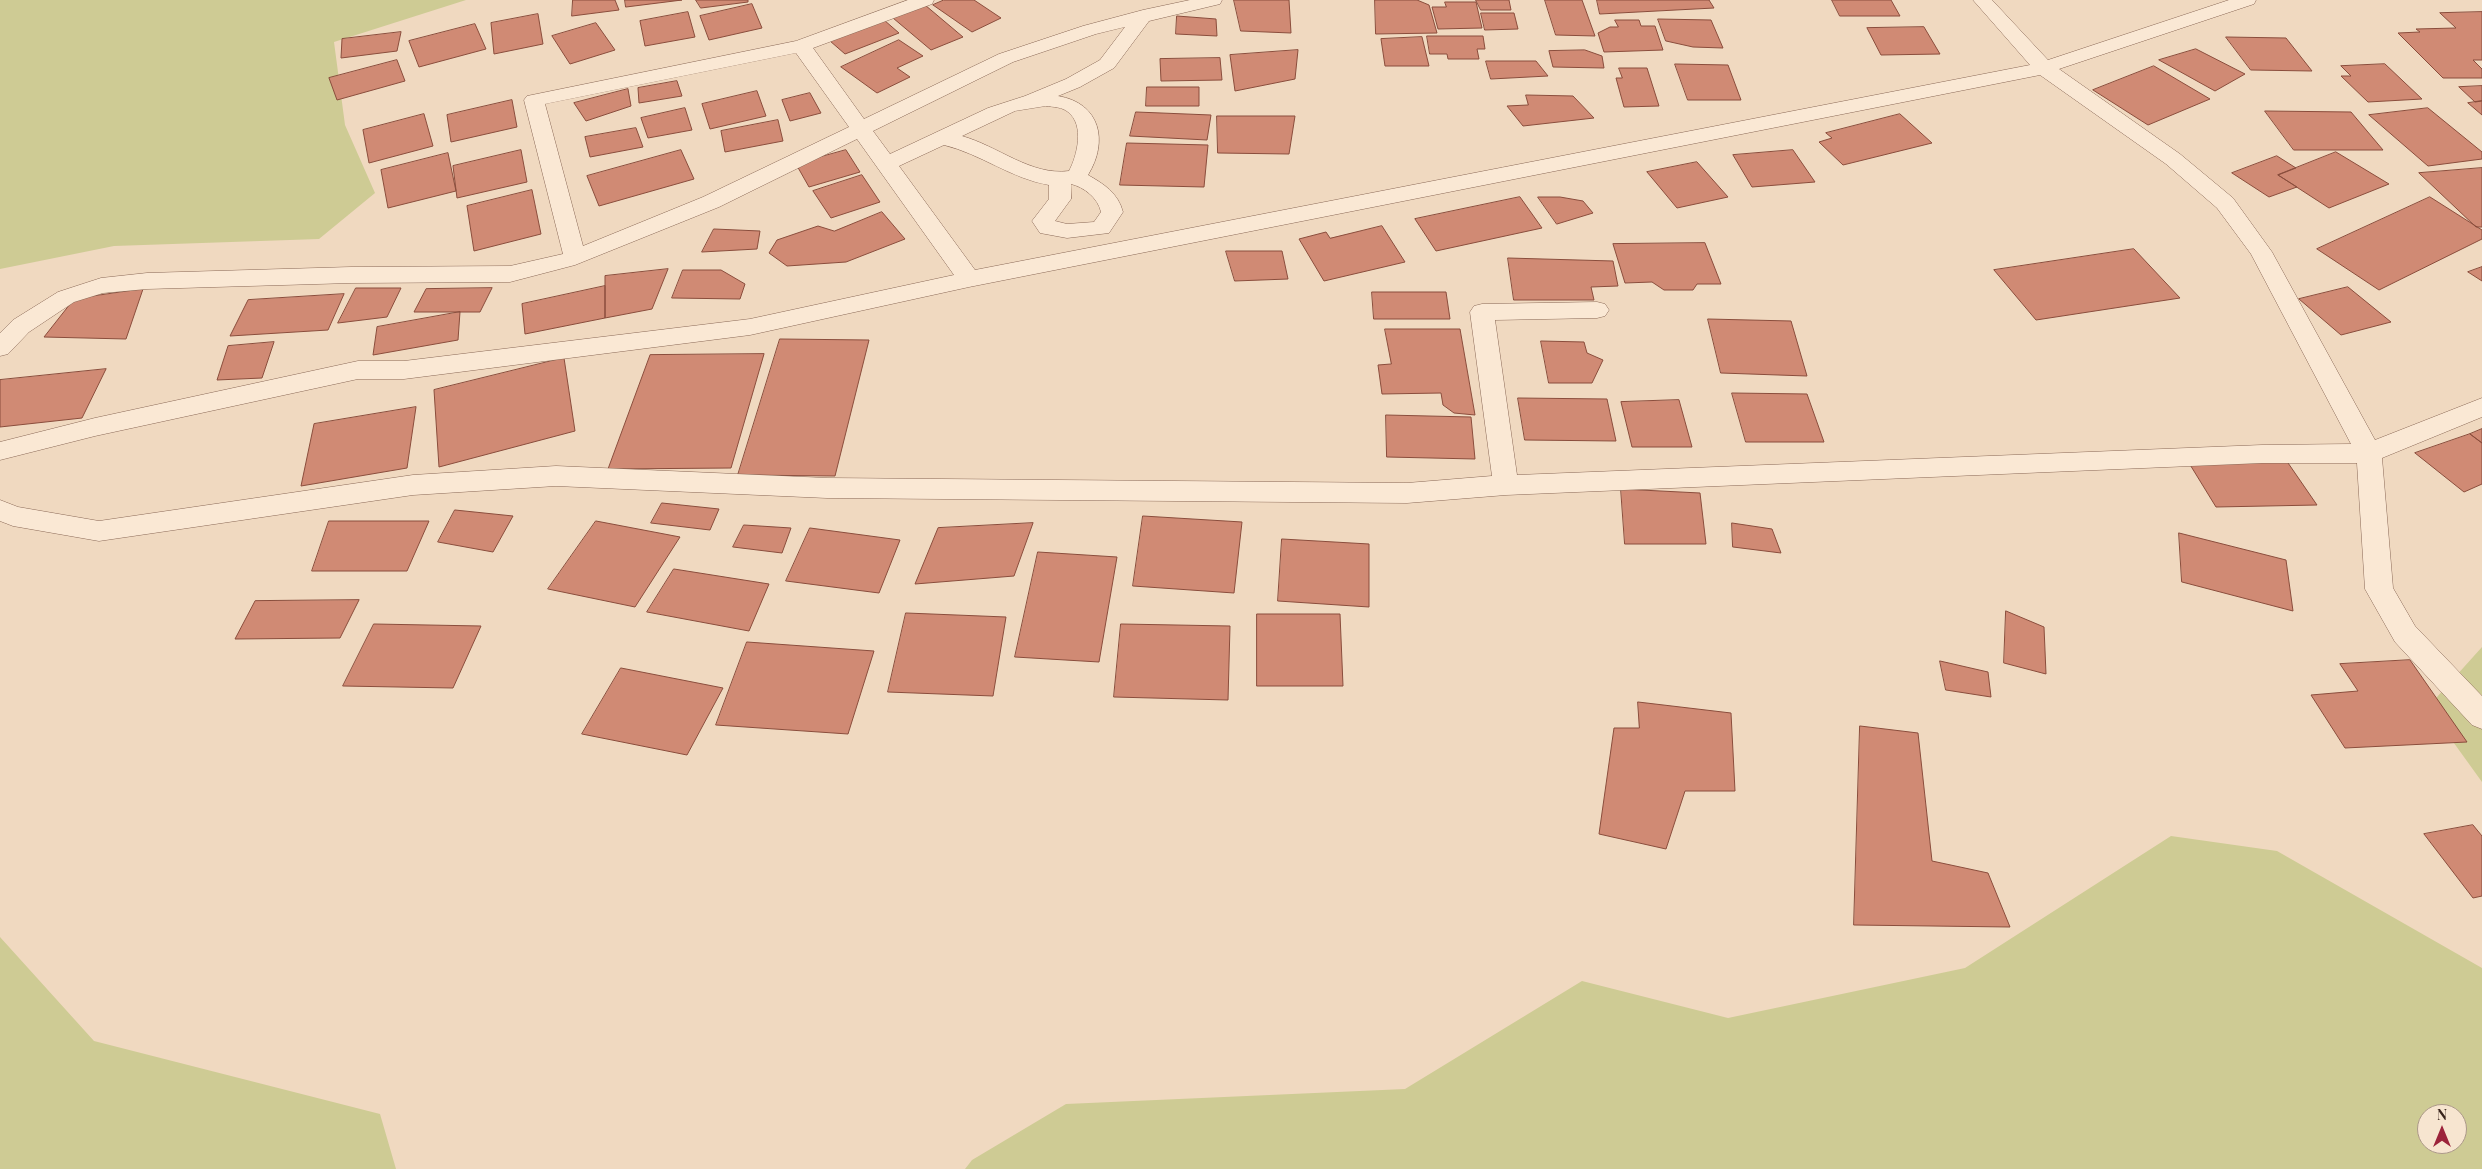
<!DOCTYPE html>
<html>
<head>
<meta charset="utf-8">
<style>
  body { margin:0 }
  #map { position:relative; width:2482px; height:1169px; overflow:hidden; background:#f0d9c0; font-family:"Playfair Display",serif }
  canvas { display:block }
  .north { position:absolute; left:2417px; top:1104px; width:50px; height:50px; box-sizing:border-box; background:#f7e5d0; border:1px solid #ab9888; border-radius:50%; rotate:0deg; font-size:14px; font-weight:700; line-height:20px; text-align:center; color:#39251c }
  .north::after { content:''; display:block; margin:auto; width:18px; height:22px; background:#9c243b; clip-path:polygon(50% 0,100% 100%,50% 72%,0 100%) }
</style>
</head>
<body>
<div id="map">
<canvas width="2482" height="1169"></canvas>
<div class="north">N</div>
</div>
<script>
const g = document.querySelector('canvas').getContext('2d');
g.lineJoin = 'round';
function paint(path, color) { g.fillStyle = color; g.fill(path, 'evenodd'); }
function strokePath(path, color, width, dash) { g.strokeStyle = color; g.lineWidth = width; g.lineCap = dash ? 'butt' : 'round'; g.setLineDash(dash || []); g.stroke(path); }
const green = new Path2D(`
  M0,0h466l-132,42 11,83 30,68 -56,46 -205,7 -114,23z
  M2482,647v135l-54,-75z
  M2171,836l106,15 205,117v201h-1517l7,-9 94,-56 339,-15 177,-108 146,37 237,-50zM2427,1114h30v30h-30z
  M0,937l94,104 286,73 16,55h-396z`);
const building = new Path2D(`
  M573,0h42l4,10 -47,6z
  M625,0h57l-56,7z
  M696,0h52v2l-47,6z
  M944,0h30l27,18 -29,14 -39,-27z
  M1234,0h55l2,33 -50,-2z
  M1375,0h42l12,5 8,28 -61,1z
  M1476,0h33l2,10h-30z
  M1545,0h37l13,36 -39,-1z
  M1597,0h112l5,8 -114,6z
  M1832,0h59l9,16h-60z
  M1445,2h31l6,26 -44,1 -6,-22h14z
  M752,4l10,24 -53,12 -9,-24z
  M925,5l38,32 -32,13 -38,-32z
  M688,12l7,25 -50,9 -5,-25z
  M2482,12v48h-9l9,9v9h-39l-45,-45 22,-1 -4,-3 40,-1 -16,-15z
  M1481,13h33l4,16 -33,1z
  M538,14l5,30 -49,10 -3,-31z
  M1177,16l39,3 1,17 -41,-2z
  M1658,19l53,1 12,28 -30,-1 -27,-6z
  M884,20l15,13 -54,21 -15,-13z
  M1615,20h24l2,6h14l8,24 -59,2 -6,-19 12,-6h8z
  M596,23l19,27 -45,14 -18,-28z
  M475,24l11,25 -67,18 -10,-26z
  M1924,27l16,27 -59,1 -14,-27z
  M401,32l-4,19 -56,7 1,-19z
  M1427,36h56l2,13h-8l2,10h-31l-1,-5h-17z
  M1422,37l7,29h-44l-4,-27z
  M2226,37l60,1 26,33 -61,-1z
  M899,40l24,16 -26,12 13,9 -33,16 -36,-26z
  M2196,49l49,25 -30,17 -56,-31z
  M1298,50l-3,29 -60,12 -5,-36z
  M1585,50l17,6 2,12 -51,-1 -4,-16z
  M1220,58l2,22 -61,1 -1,-22z
  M397,60l8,21 -68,19 -8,-22z
  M1486,61h50l12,15 -57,3z
  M1675,64l53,1 13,35h-53z
  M2385,64l37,35 -54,3 -27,-26h10l-10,-10z
  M2154,66l56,33 -62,26 -55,-35z
  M1619,68h28l12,38 -35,1 -8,-29h6z
  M677,81l5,15 -43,7 -1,-15z
  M2482,86v15l-7,1 -16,-15z
  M1147,87h52v19h-53z
  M628,89l3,17 -45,15 -12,-18z
  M757,91l9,25 -56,13 -8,-25z
  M810,93l11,20 -31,8 -8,-21z
  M1526,95l47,1 21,22 -71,8 -16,-20 21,-1z
  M512,100l5,27 -66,15 -4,-27z
  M2482,101v14l-14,-12z
  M685,108l7,22 -44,8 -7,-20z
  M2428,108l54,44v7l-54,7 -59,-51z
  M2265,111l86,1 32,38h-89z
  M1136,112l75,3 -4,25 -77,-4z
  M424,114l9,32 -64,17 -6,-33z
  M1900,114l32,29 -89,22 -24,-23 13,-4 -6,-5z
  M1217,116h78l-6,38 -71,-1z
  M778,120l5,21 -58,11 -4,-21z
  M636,128l7,19 -53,10 -5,-20z
  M1127,143l81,2 -4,42 -84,-2z
  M521,150l6,32 -70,16 -4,-32z
  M681,150l13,29 -95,27 -12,-30z
  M846,150l14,22 -51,15 -13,-23z
  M1793,150l22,32 -63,5 -19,-32z
  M2336,152l53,32 -60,24 -51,-33z
  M448,153l8,38 -68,17 -7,-38z
  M2277,156l19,12 -18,7 19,12 -28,10 -37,-24z
  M1697,162l31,35 -51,11 -30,-36z
  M2482,168v59h-6l-57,-54z
  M862,175l18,27 -49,16 -18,-27z
  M532,190l9,44 -67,17 -7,-45z
  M1520,197l22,31 -106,23 -21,-32z
  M1538,197h22l23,4 10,12 -36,11z
  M2430,197l52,33v9l-103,51 -62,-41z
  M882,212l23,27 -59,23 -59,4 -18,-13 8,-13 41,-14 16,5z
  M1382,226l23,36 -81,19 -25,-42 27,-7 4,6z
  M714,229l46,2 -3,18 -55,3z
  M1705,243l16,41h-24l-4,6h-29l-12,-8 -27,1 -12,-39z
  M2134,249l46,49 -144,22 -42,-50z
  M1226,251h56l6,28 -53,2z
  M1508,258l105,3 5,25 -27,1 3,13h-80z
  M2482,267v14l-14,-9z
  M668,269l-16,40 -47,9v-42z
  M683,270h38l24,14 -5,15 -68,-1z
  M605,286v32l-80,16 -3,-30z
  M2348,287l43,35 -50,13 -42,-36z
  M356,288h45l-14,29 -49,6z
  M492,288l-12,24h-66l12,-23z
  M143,289l-17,50 -82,-2 30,-38z
  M1372,292h74l4,27h-76z
  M344,294l-16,36 -98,6 18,-36z
  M460,312l-2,28 -85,15 4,-28z
  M1708,319l83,2 16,55 -86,-3z
  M1385,329h75l15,86 -21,-2 -11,-8 -2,-12 -59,1 -4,-29 13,-1z
  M780,339l89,1 -34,136 -97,-1z
  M1541,341l43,1 3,11 16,7 -11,23h-43z
  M274,342l-12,36 -45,2 11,-34z
  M764,354l-33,114 -123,1 42,-114z
  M564,358l11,73 -136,36 -5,-77z
  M106,369l-24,49 -82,9v-47z
  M1732,393l75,1 17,48h-78z
  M1518,398l89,1 9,42 -91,-1z
  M1679,400l13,47h-60l-11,-45z
  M416,407l-9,61 -106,18 13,-62z
  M1386,415l85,2 4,42 -88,-2z
  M2482,429v14l-12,-9z
  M2470,434l12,9v41l-18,8 -49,-39z
  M2286,460l31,45 -101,2 -27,-44z
  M1621,489l79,4 6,51h-81z
  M662,503l57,6 -9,21 -59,-7z
  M455,510l58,6 -20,36 -55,-10z
  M1143,516l99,6 -8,71 -101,-7z
  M329,521h100l-22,50h-95z
  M596,521l84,16 -45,70 -87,-18z
  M1033,523l-19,53 -99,8 23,-56z
  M1732,523l40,6 9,24 -48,-6z
  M744,525l47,3 -9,25 -49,-6z
  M810,528l90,12 -21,53 -93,-12z
  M2179,533l107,27 7,51 -111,-29z
  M1282,539l87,5v63l-91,-6z
  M1038,552l79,5 -18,105 -84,-5z
  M674,569l95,15 -20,47 -102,-19z
  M359,600l-19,38 -105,1 20,-38z
  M2006,611l38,16 2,47 -42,-11z
  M906,613l100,4 -13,79 -105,-4z
  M1257,614h83l3,72h-86z
  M374,624l107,2 -28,62 -110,-2z
  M1121,624l109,2 -2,74 -114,-3z
  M747,642l127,9 -26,83 -132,-9z
  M2410,660l57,82 -122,6 -34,-53 47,-4 -18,-27z
  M1940,661l48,11 3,25 -45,-7z
  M621,668l102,20 -36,67 -105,-21z
  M1638,702l93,11 4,78h-50l-19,58 -67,-15 15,-106h25z
  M1860,726l58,7 14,128 56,12 22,54 -156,-2z
  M2473,825l9,11v60l-9,2 -49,-64z`);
const minor = new Path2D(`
  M908,0h26l-2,4 -119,44 51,71 135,-65 84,-28 60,-16 47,-10h32l-2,4 -71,17 -35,47 -34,19 -22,9c42,7 51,45 30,79 16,9 30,18 35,37l-14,21 -42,5 -27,-5 -8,-12 17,-22v-14c-37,-6 -68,-31 -105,-40l-45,21 76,104 1055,-205 -57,-65h19l56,60 181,-60h27l-2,4 -195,65 121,85 53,44 39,54 103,188 107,-42v19l-100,41 11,130 22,38 67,70v33l-10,-4 -77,-83 -30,-53 -8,-126h-95l-756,32 -99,8 -580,-5 -271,-12 -143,9 -314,46 -86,-15 -13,-5v-21l18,7 81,14 314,-46 143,-9 271,12 580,5 85,-7 -22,-164 4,-6 8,-2 115,-2 8,2 4,6 -4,6 -8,2 -102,2 22,155 745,-30 89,-1 -100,-190 -34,-46 -51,-44 -126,-89 -1071,212 -219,48 -346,44h-46l-263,57 -95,24v-18l95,-24 263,-57h46l346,-42 204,-44 -97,-136 -138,68 -144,58 -65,17 -159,1 -204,6 -44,4 -29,9 -45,30 -21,22 -8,2v-23l13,-13 45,-28 43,-14 46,-5 204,-6 159,-1 53,-12 -39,-154 3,-4 269,-55zM1125,27l-25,33 -34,19 -41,17 -37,12 -98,46 -17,-23 140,-69 83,-28zM796,53l53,74 -146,70 -120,49 -38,-142zM1046,106c8,1 16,1 22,6 17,13 9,44 1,59 -38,5 -71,-25 -107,-35l53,-25zM1071,184c13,3 27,14 30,28l-7,10 -27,2 -12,-3 16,-22z`);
paint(green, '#cecb94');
paint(building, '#d08a74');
strokePath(building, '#8a4d3c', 1);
strokePath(minor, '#8a6957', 1);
paint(minor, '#fae8d4');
</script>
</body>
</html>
